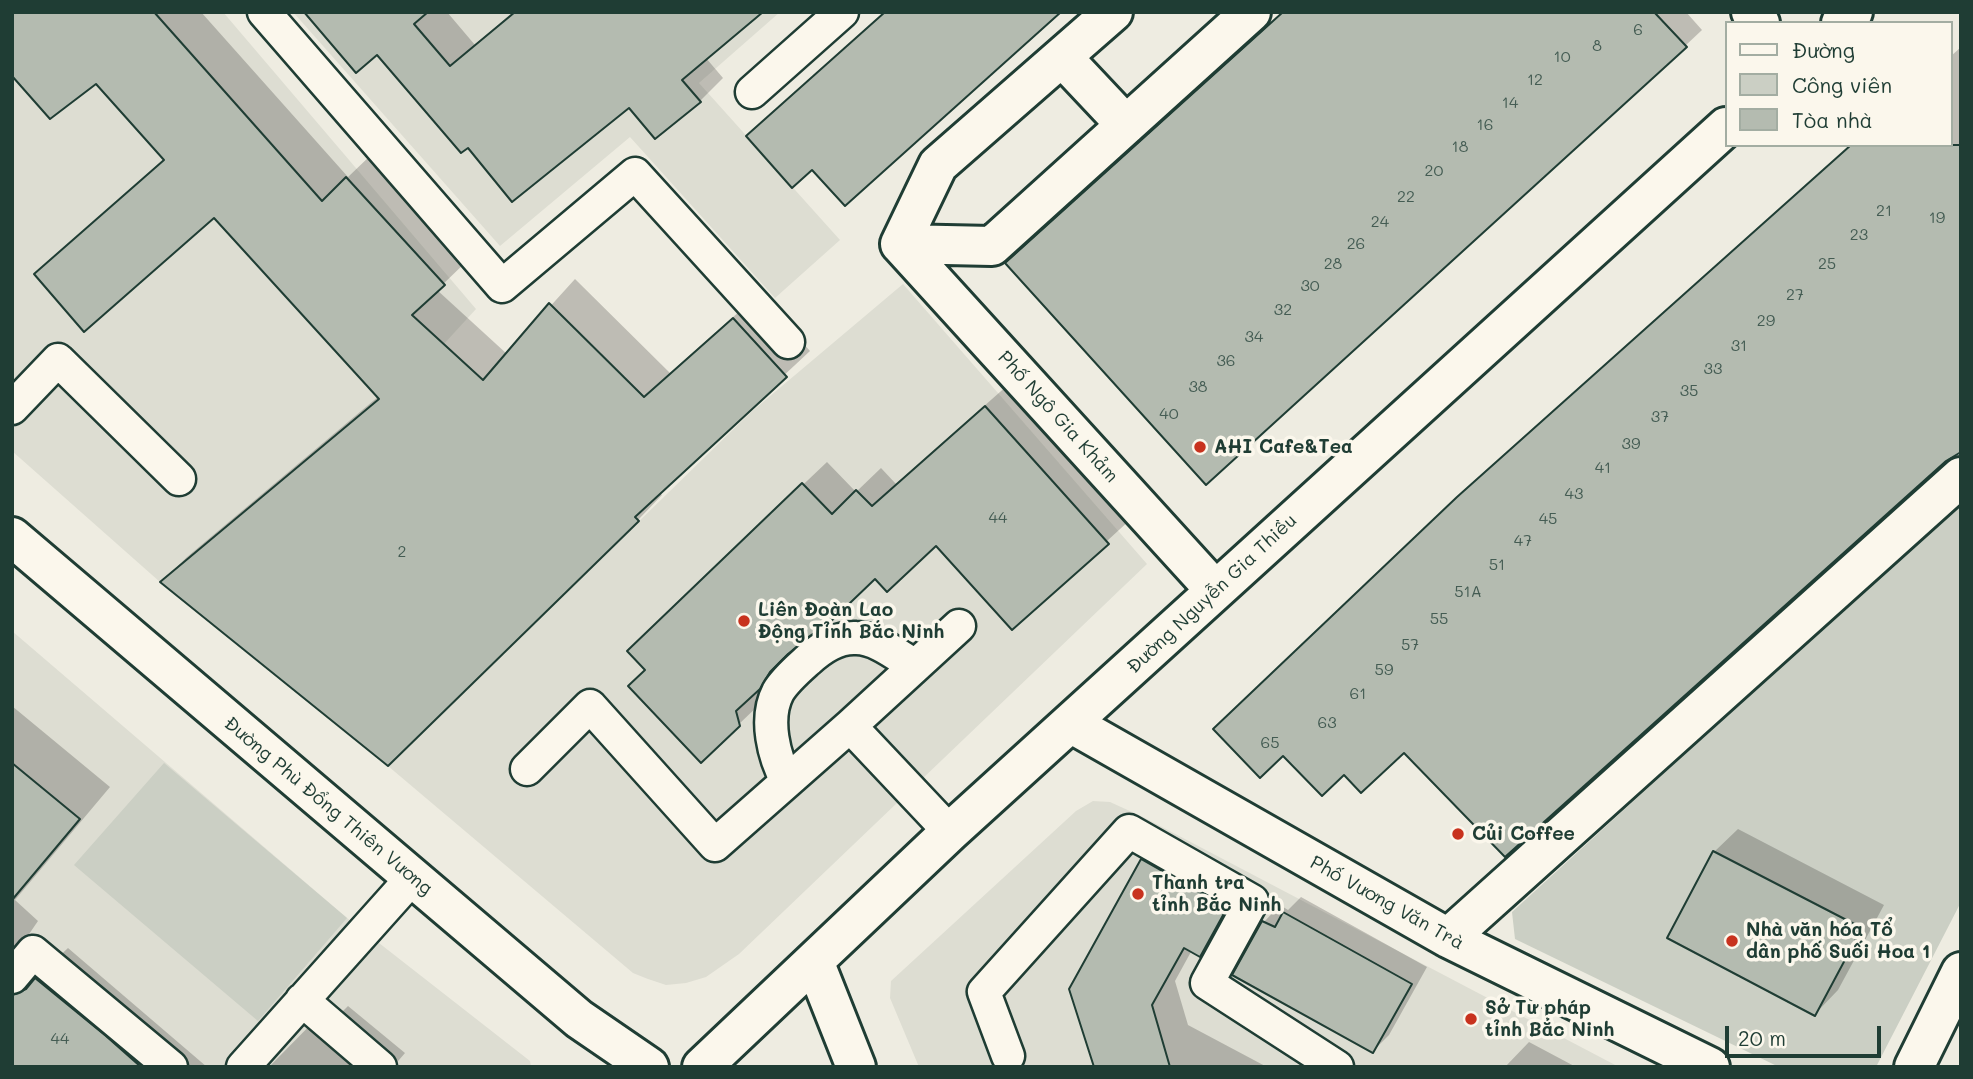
<!DOCTYPE html>
<html>
<head>
<meta charset="utf-8">
<style>
  body { margin:0 }
  #map { position:relative; width:1973px; height:1079px; overflow:hidden; background:#eeece1; font-family:Mali,sans-serif }
  canvas { display:block }
  .frame { position:absolute; inset:0; border:14px solid #1f3d34; pointer-events:none }
  .legend { position:absolute; left:1725px; top:21px; width:228px; height:126px; box-sizing:border-box; background:#fbf7ec; border:2px solid #a3ada2; margin:0; padding:9px 12px; list-style:none; font-size:21px; color:#1f3d34 }
  .legend li { display:flex; align-items:center; gap:14px; height:35px }
  .legend b { width:35px; border:2px solid #a3ada2 }
  .scale { position:absolute; left:1725px; top:1026px; width:156px; height:32px; box-sizing:border-box; border:4px solid #1f3d34; border-top:0; padding-left:9px; font-size:21px; line-height:24px; white-space:nowrap; color:#1f3d34; -webkit-text-stroke:5px #fbf7ec; paint-order:stroke }
</style>
</head>
<body>
<div id="map">
<canvas width="1973" height="1079"></canvas>
<div class="frame"></div>
<ul class="legend">
<li><b style="height:9px;background:#fbf7ec"></b>Đường</li>
<li><b style="height:19px;background:#cbcfc4"></b>Công viên</li>
<li><b style="height:19px;background:#b4bbb0"></b>Tòa nhà</li>
</ul>
<div class="scale">20 m</div>
</div>
<script>
const g = document.querySelector('canvas').getContext('2d');
g.lineJoin = 'round';
function paint(path, color) { g.fillStyle = color; g.fill(path, 'evenodd'); }
function strokePath(path, color, width, dash) { g.strokeStyle = color; g.lineWidth = width; g.lineCap = dash ? 'butt' : 'round'; g.setLineDash(dash || []); g.stroke(path); }
function write(font, color, halo, rows, align = 'center') {
  g.font = font + ' Mali,sans-serif'; g.lineWidth = 7; g.setLineDash([]); g.textBaseline = 'middle'; g.strokeStyle = halo; g.fillStyle = color; for (const [text, x, y, turn = 0] of rows) {
    g.save(); g.translate(x, y); g.rotate((+turn || 0) * Math.PI / 180); g.textAlign = isNaN(turn) ? turn : align; if (halo) g.strokeText(text, 0, 0); g.fillText(text, 0, 0); g.restore();
  }
}
const built = new Path2D(`
  M12,12h211l253,297 -32,35 -284,238 -148,-131z
  M293,12h487l-81,71 141,157 -65,58 -145,-161 -130,109z
  M903,284l244,280 -408,390 -33,23 -20,6 -20,2 -18,-6 -15,-6 -245,-207 362,-353z
  M12,631l335,287 183,143 1,6h-519z
  M1093,801l17,1 33,15 476,250h-700l-29,-69 1,-17 185,-170z`);
const green = new Path2D(`
  M1961,502v400l-85,165h-97l-264,-128 -3,-27z
  M164,763l183,155 -89,103 -184,-156z`);
const shadow = new Path2D(`
  M12,12h189l147,165 24,-23 97,105 -32,31 70,64 68,-75 95,94 89,-79 51,57 -151,141 3,3 -24,25 -476,62 25,-25 192,-161 -165,-180 -178,58 129,-116 -69,-76z
  M306,12h141l28,33 38,-33h247l-54,46 17,20 -23,23 -71,4 -161,41 -91,-93z
  M1285,12h401l16,18 -17,16z
  M1961,47v403l-11,-305v-88z
  M1009,384l122,135 -119,109 -76,-84 -61,33 -84,72 -9,14 -23,24 3,15 -24,23 -91,-56 5,-41 175,-166 29,30 25,-24 15,16z
  M12,706l98,81 -95,113 23,21 -13,19 26,24 17,-16 139,119h-195z
  M1738,829l146,76 -46,85 -23,24 -145,-77 44,-85z
  M1166,837l83,47 -26,47 -23,24 -8,-5 -17,31 13,44 79,42h-171l47,-207z
  M1301,897l126,70 -38,68 -16,16 -138,-77 29,-52 16,-17 8,5z
  M348,1006l57,47 -12,14h-124l53,-54 10,9z
  M1529,1042l47,25h-71z`);
const building = new Path2D(`
  M12,12h142l168,189 24,-24 99,108 -33,30 71,65 66,-77 95,94 89,-79 54,59 -152,140 4,4 -251,245 -228,-184 219,-183 -165,-181 -130,114 -50,-58 130,-114 -68,-76 -46,35 -38,-43z
  M304,12h124l-14,12 36,42 65,-54h248l-81,68 19,22 -46,37 -26,-31 -117,94 -44,-54 -7,5 -84,-98 -21,18z
  M885,12h176l-216,194 -33,-36 -20,18 -46,-52z
  M1283,12h371l33,35 -481,438 -201,-222z
  M1851,145h110v307l-15,9 -441,396 -101,-104 -43,40 -17,-18 -22,21 -39,-40 -23,22 -47,-49 244,-232z
  M985,406l124,138 -97,86 -76,-84 -49,46 -12,-13 -49,47 -38,28 -18,18 -10,17 -24,22 4,15 -39,37 -73,-77 17,-16 -18,-19 175,-168 30,31 24,-24 16,16z
  M12,763l68,56 -68,81z
  M1713,851l149,77 -47,88 -148,-78z
  M1141,859l86,49 -27,49 -16,-9 -32,57 18,62h-76l-25,-78z
  M1283,912l129,72 -39,69 -141,-78 30,-54 13,6z
  M35,978l71,58 35,31h-129v-72l14,-6z`);
const lane = new Path2D(`
  M264,12l238,274 133,-112 153,168
  M752,92l90,-80
  M12,408l46,-48 121,119
  M850,726l109,-100
  M527,769l63,-63 125,139 135,-119 100,106
  M787,781c-13,-24 -23,-62 -9,-89 7,-12 20,-23 30,-32 13,-12 29,-23 48,-22 21,0 42,18 59,28
  M12,977l21,-25 138,115
  M302,1000l78,67
  M1008,1056l-24,-64 145,-161 123,70 -45,82 130,84
  M243,1067l169,-189`);
const street = new Path2D(`
  M1751,12l9,11
  M1062,57l64,68
  M900,244l315,346
  M900,244l92,2 259,-234
  M900,244l38,-79 175,-153
  M1072,724l376,214 262,129
  M1448,938l513,-461
  M1914,1067l47,-95`);
const secondary = new Path2D(`
  M1841,23l12,-11
  M12,537l567,482 70,48
  M814,961l42,106
  M702,1067l248,-235 776,-705`);
const markers = [
  [1200,447,7,"#c8321e"],
  [744,621,7,"#c8321e"],
  [1458,834,7,"#c8321e"],
  [1138,894,7,"#c8321e"],
  [1732,941,7,"#c8321e"],
  [1471,1019,7,"#c8321e"]
];
const numberNames = [
  ["6",1638,30],
  ["8",1597,46],
  ["10",1562,57],
  ["12",1535,80],
  ["14",1510,103],
  ["16",1485,125],
  ["18",1460,147],
  ["20",1434,171],
  ["22",1406,197],
  ["21",1884,211],
  ["19",1937,218],
  ["24",1380,222],
  ["23",1859,235],
  ["26",1356,244],
  ["28",1333,264],
  ["25",1827,264],
  ["30",1310,286],
  ["27",1795,295],
  ["32",1283,310],
  ["29",1766,321],
  ["34",1254,337],
  ["31",1739,346],
  ["36",1226,361],
  ["33",1713,369],
  ["38",1198,387],
  ["35",1689,391],
  ["40",1169,414],
  ["37",1660,417],
  ["39",1631,444],
  ["41",1603,468],
  ["43",1574,494],
  ["44",998,518],
  ["45",1548,519],
  ["47",1523,541],
  ["2",402,552],
  ["51",1497,565],
  ["51A",1468,592],
  ["55",1439,619],
  ["57",1410,645],
  ["59",1384,670],
  ["61",1358,694],
  ["63",1327,723],
  ["65",1270,743],
  ["44",60,1039]
];
const streetNames = [
  ["Phố Ngô Gia Khảm",1058,417,48],
  ["Đường Nguyễn Gia Thiều",1212,594,-43],
  ["Đường Phù Đổng Thiên Vương",328,806,40],
  ["Phố Vương Văn Trà",1387,903,29]
];
const poiNames = [
  ["AHI Cafe&Tea",1214,447],
  ["Liên Đoàn Lao",758,610],
  ["Động Tỉnh Bắc Ninh",758,632],
  ["Củi Coffee",1472,834],
  ["Thanh tra",1152,883],
  ["tỉnh Bắc Ninh",1152,905],
  ["Nhà văn hóa Tổ",1746,930],
  ["dân phố Suối Hoa 1",1746,952],
  ["Sở Tư pháp",1485,1008],
  ["tỉnh Bắc Ninh",1485,1030]
];
paint(built, '#ddddd2');
paint(green, '#cbcfc4');
paint(shadow, '#0003');
paint(building, '#b4bbb0');
strokePath(building, '#1f3d34', 2);
strokePath(lane, '#1f3d34', 37);
strokePath(street, '#1f3d34', 44);
strokePath(secondary, '#1f3d34', 44);
strokePath(lane, '#fbf7ec', 32);
strokePath(street, '#fbf7ec', 38);
strokePath(secondary, '#fbf7ec', 38);
for (const [x, y, r, color] of markers) { const dot = new Path2D(); dot.arc(x, y, r, 0, 2 * Math.PI); g.fillStyle = color; g.fill(dot); strokePath(dot, '#fbf7ec', 2.5); }
write('16px', '#445c53', null, numberNames);
write('19px', '#1f3d34', '#fbf7ec', streetNames);
write('bold 19px', '#1f3d34', '#fbf7ec', poiNames, 'left');
</script>
</body>
</html>
